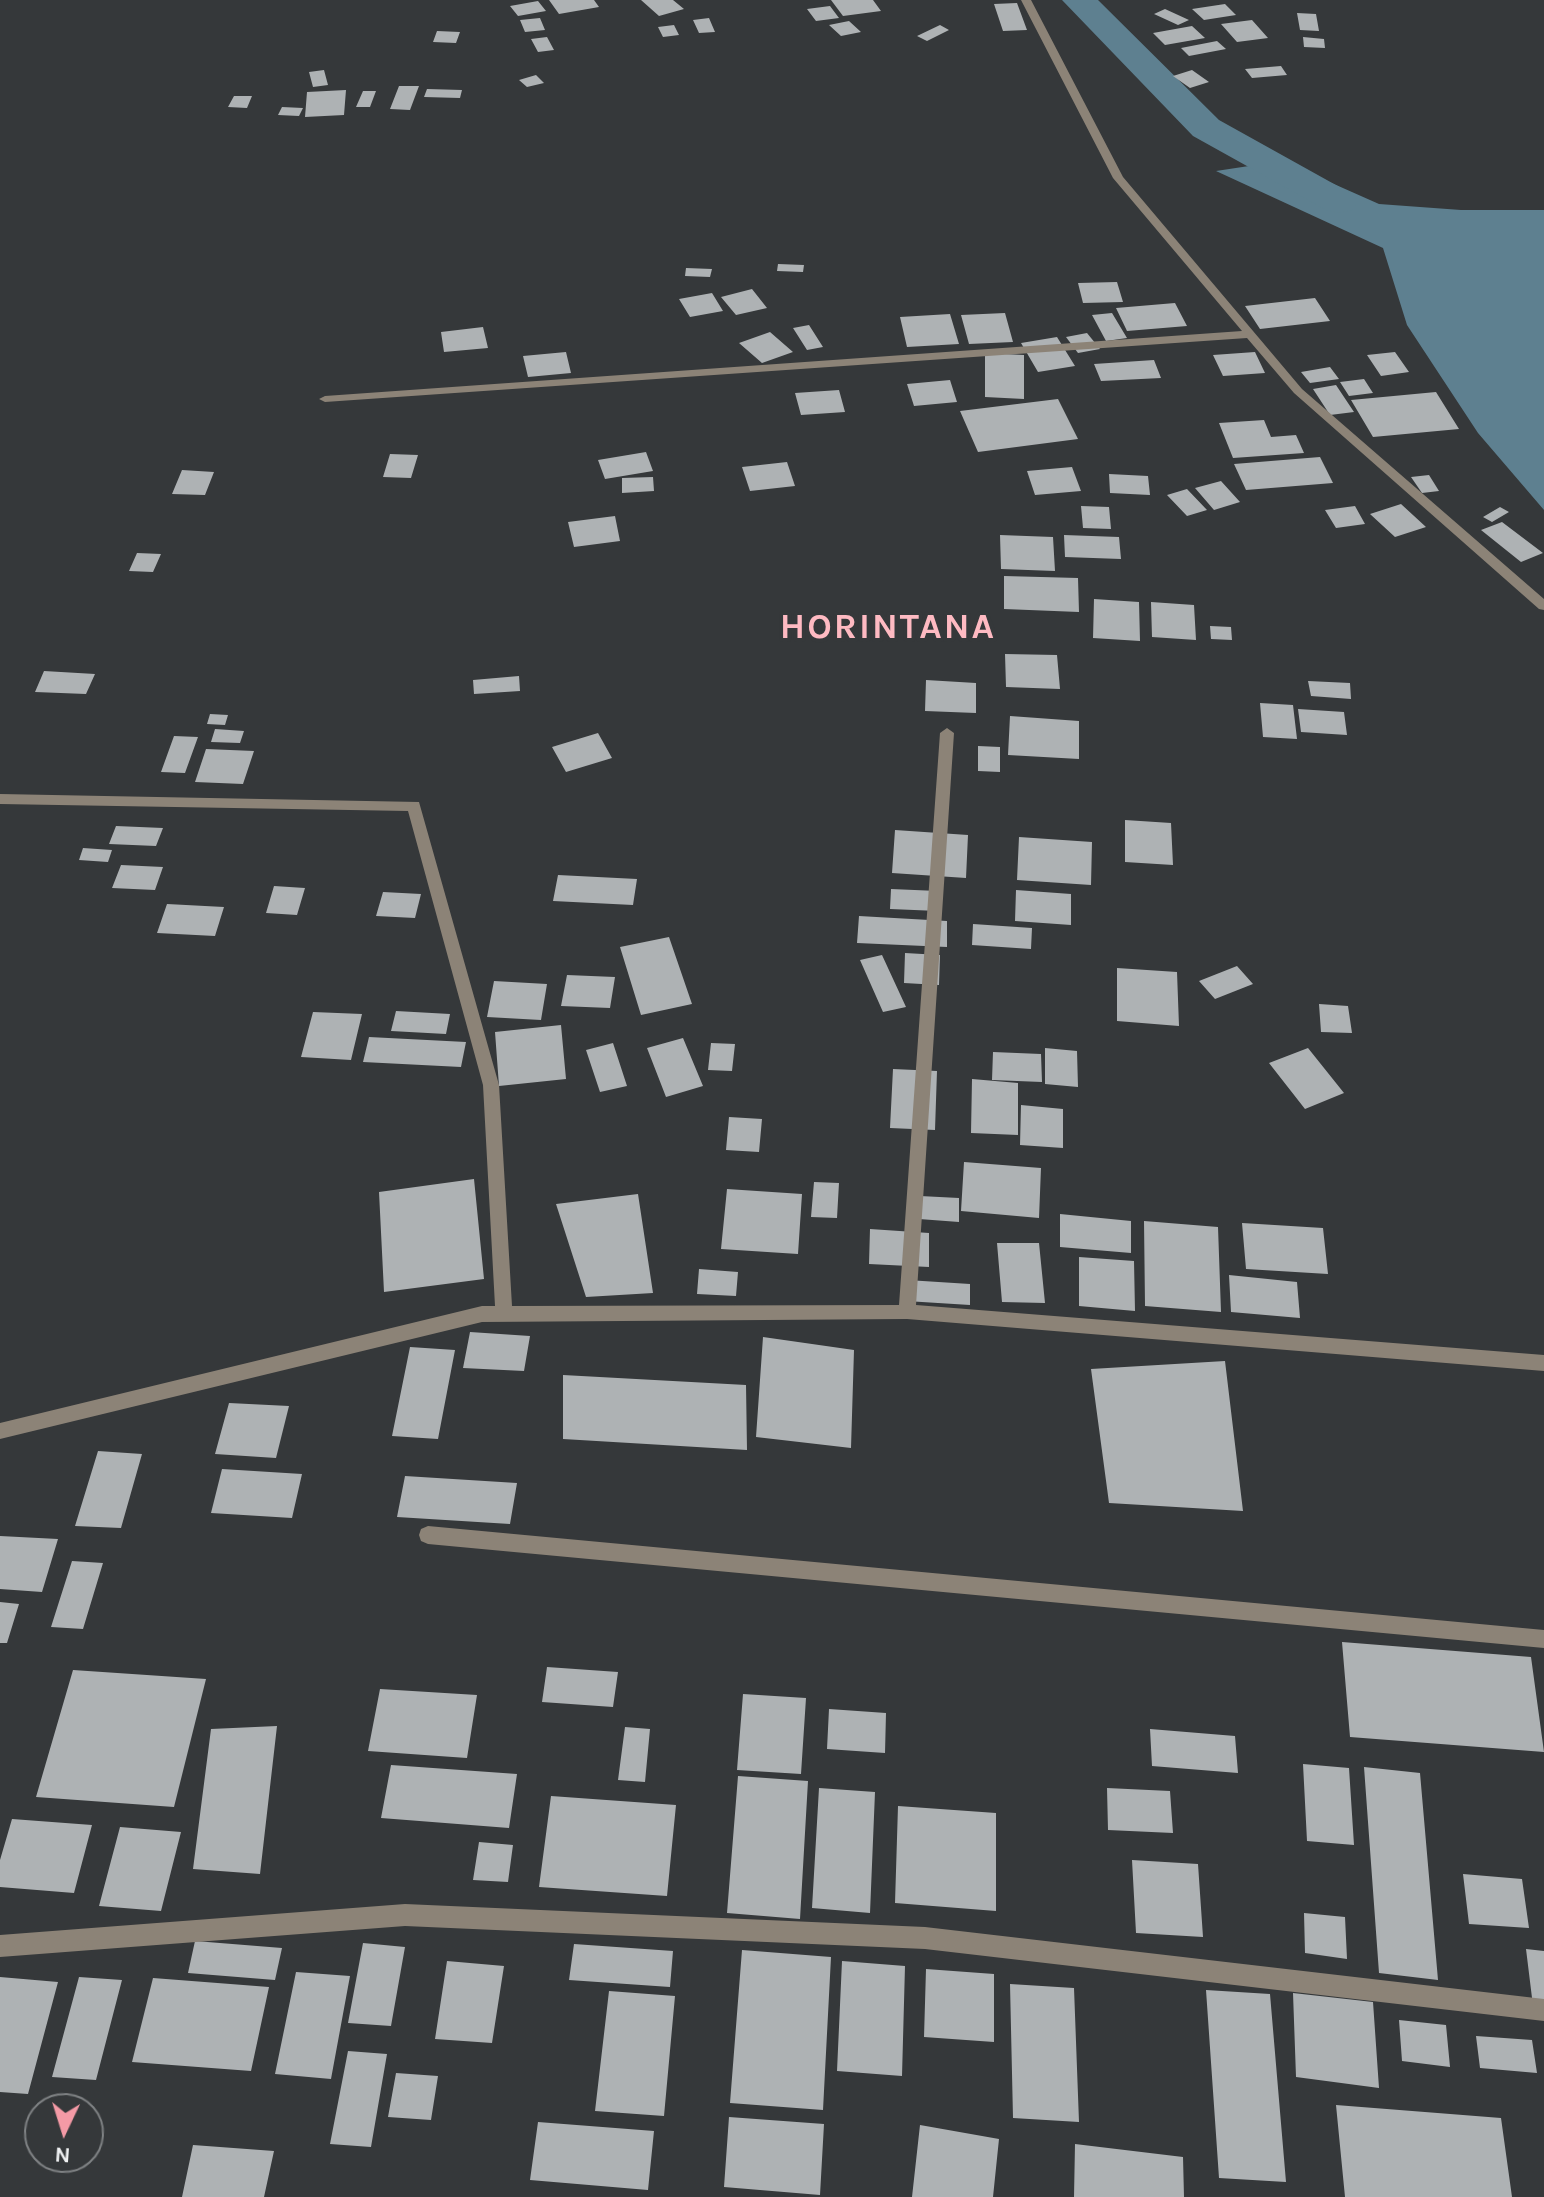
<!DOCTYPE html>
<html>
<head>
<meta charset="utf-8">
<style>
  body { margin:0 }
  #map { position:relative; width:1544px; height:2197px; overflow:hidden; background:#35383a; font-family:Karla,sans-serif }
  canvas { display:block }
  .north { position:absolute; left:24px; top:2093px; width:80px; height:80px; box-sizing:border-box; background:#35383a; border:2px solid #7f8284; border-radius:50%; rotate:184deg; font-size:22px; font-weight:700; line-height:32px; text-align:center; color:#eff1f2 }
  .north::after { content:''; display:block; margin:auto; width:28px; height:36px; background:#f49aa6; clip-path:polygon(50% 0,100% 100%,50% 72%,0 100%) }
</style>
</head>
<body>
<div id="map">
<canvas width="1544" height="2197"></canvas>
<div class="north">N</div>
</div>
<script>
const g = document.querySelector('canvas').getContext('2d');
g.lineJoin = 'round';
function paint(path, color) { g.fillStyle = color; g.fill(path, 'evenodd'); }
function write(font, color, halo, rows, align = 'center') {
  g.font = font + ' Karla,sans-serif'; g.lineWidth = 8; g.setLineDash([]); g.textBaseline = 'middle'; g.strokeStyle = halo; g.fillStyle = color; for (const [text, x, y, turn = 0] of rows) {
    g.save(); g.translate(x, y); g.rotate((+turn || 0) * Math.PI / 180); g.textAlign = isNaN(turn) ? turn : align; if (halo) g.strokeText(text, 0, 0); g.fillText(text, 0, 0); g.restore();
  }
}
const water = new Path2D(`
  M1282,161l97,43 82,6h83v300l-66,-77 -71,-108 -24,-77 -167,-77z`);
const canal = new Path2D(`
  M1062,0h36l121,120 133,74 6,8 -6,8 -13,3 -13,-3 -133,-74z`);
const building = new Path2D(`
  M549,0h45l5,7 -40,7z
  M641,0h32l11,9 -25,7z
  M831,0h42l8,11 -38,5z
  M538,1l8,10 -28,5 -8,-10z
  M1017,3l10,27 -24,1 -9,-27z
  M1225,4l11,11 -32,5 -12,-11z
  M830,6l9,12 -23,3 -9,-12z
  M1165,9l24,11 -11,5 -24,-11z
  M1297,13l19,1 3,17 -19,-1z
  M540,18l5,12 -20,2 -5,-12z
  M709,18l6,14 -16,1 -6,-13z
  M1252,20l16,18 -31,4 -16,-18z
  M849,21l12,11 -20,4 -12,-11z
  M674,25l5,10 -16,2 -5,-10z
  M940,25l9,5 -22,11 -10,-5z
  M1192,26l13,12 -40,7 -12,-12z
  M437,31l23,1 -4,11 -23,-1z
  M547,37l7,13 -16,2 -7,-13z
  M1303,37l21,2 1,9 -21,-1z
  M1217,41l9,8 -37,7 -8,-8z
  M1281,66l6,9 -35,3 -7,-9z
  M324,70l4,15 -15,2 -4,-15z
  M1192,70l17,12 -19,6 -17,-12z
  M536,75l8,8 -17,4 -8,-7z
  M399,86h20l-9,24 -20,-1z
  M427,89l35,1 -2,8 -36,-1z
  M346,90l-2,25 -39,2 2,-25z
  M363,91h13l-6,16h-14z
  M234,96h18l-5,12 -19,-1z
  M282,107l21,1 -4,8 -21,-1z
  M778,264l26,1 -1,7 -26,-1z
  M686,268l26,1 -2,8 -25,-1z
  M1117,282l6,20 -40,1 -5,-20z
  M752,289l15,19 -31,7 -15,-18z
  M712,293l11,18 -33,6 -11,-18z
  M1315,298l15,23 -70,8 -15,-23z
  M1175,303l12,23 -60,5 -11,-23z
  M1005,313l8,29 -44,2 -8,-29z
  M1112,313l15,25 -21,3 -14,-26z
  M950,314l9,30 -52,3 -7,-30z
  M809,325l14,22 -16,3 -14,-22z
  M483,327l5,21 -44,4 -3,-20z
  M770,332l23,20 -31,11 -23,-20z
  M1087,333l13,16 -22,4 -12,-16z
  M1057,337l18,29 -37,6 -17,-29z
  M566,352l5,21 -43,4 -5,-21z
  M1255,352l10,21 -42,3 -10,-21z
  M1395,352l14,20 -28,4 -14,-21z
  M985,353l39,2v44l-39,-2z
  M1154,360l7,18 -60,3 -7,-17z
  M1330,367l9,12 -29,4 -9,-11z
  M1364,379l9,14 -24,3 -9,-14z
  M950,380l7,22 -43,4 -7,-22z
  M1336,385l18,27 -24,3 -17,-26z
  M839,390l6,22 -44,3 -6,-22z
  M1436,392l23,37 -86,8 -22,-37z
  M1058,399l20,40 -100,13 -18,-41z
  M1264,420l7,17 25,-2 8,18 -71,5 -14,-35z
  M646,452l7,19 -48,8 -7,-19z
  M390,454l28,1 -7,23 -28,-1z
  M1320,457l13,26 -87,7 -12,-26z
  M787,462l8,24 -45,5 -8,-24z
  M1072,467l9,24 -46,4 -8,-24z
  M182,470l32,2 -9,23 -33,-1z
  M1109,474l39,2 2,19 -40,-2z
  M1429,475l10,16 -17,2 -11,-16z
  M653,477l1,14 -32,2v-15z
  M1221,481l19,21 -26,8 -19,-22z
  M1187,489l20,21 -20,6 -20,-21z
  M1401,504l25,23 -31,10 -25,-23z
  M1081,506l28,1 2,22 -28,-1z
  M1355,506l10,18 -29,4 -11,-18z
  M1500,507l9,5 -17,10 -9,-5z
  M615,516l5,25 -46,6 -6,-25z
  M1502,522l41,31 -22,9 -40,-32z
  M1000,535l53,2 2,34 -54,-2z
  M1064,535l55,2 2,22 -56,-2z
  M137,553l24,1 -8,18 -24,-1z
  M1004,576l74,2 1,34 -75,-3z
  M1094,599l45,3 1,39 -47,-3z
  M1151,602l43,3 2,35 -44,-3z
  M1210,626l21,1 1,13 -21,-1z
  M1005,654l52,1 3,34 -54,-2z
  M44,671l51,3 -9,20 -51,-2z
  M519,676l1,15 -46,3 -1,-14z
  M926,680l50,3v30l-51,-2z
  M1308,681l42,2 1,16 -40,-3z
  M1260,703l33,2 4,34 -34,-2z
  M1298,709l46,3 3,23 -46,-3z
  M210,714l18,1 -3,10 -18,-1z
  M1010,716l69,5v38l-71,-4z
  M215,729l29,2 -4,12 -29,-1z
  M598,733l14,25 -46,14 -14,-25z
  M174,736l24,1 -13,36 -24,-1z
  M978,746l22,1v25l-22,-1z
  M206,749l48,2 -11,33 -48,-2z
  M1125,820l46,3 2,42 -48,-3z
  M116,826l47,2 -7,18 -47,-2z
  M895,830l73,5 -2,43 -74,-5z
  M1019,837l73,5 -1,43 -74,-5z
  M83,848l29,2 -4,12 -29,-2z
  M121,865l42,2 -8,23 -43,-2z
  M558,875l79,4 -4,26 -80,-4z
  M274,886l31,2 -8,27 -31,-2z
  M891,889l47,2v20l-48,-2z
  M1016,890l55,4v31l-56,-4z
  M383,892l38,2 -6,24 -39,-2z
  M167,904l57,3 -9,29 -58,-3z
  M859,916l88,5v26l-90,-4z
  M973,924l59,4 -1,21 -59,-4z
  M669,937l23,67 -51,11 -21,-68z
  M905,953l35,2 -1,30 -35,-2z
  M882,955l24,52 -23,5 -23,-52z
  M1237,966l16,18 -38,15 -16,-18z
  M1117,968l60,4 2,54 -62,-5z
  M567,975l48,2 -5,31 -49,-2z
  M494,981l53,3 -6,36 -54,-3z
  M1319,1004l29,2 4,27 -31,-1z
  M396,1011l54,3 -4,20 -55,-3z
  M313,1012l49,2 -11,46 -50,-3z
  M561,1025l5,54 -67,7 -4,-54z
  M369,1037l97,5 -5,25 -98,-5z
  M683,1038l20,48 -37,11 -19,-49z
  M613,1043l14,43 -27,6 -14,-42z
  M711,1043l24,1 -3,27 -24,-1z
  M1045,1048l32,3 1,36 -33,-3z
  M1308,1048l36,45 -39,16 -36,-46z
  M993,1052l48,2 1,28 -50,-2z
  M893,1069l44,2 -2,59 -45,-2z
  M972,1079l46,4v52l-47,-2z
  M1021,1105l42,4v39l-43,-3z
  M729,1117l33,2 -3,33 -33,-2z
  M964,1162l77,6 -2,50 -78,-7z
  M474,1179l10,100 -100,13 -5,-100z
  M814,1182l25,1 -2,35 -26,-1z
  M727,1189l75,5 -4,60 -77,-5z
  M638,1194l15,99 -67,4 -30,-93z
  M920,1196l39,2v24l-40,-3z
  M1060,1214l71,7v32l-71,-6z
  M1144,1221l74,6 3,85 -76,-6z
  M1242,1223l81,5 5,46 -82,-5z
  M870,1229l59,4v34l-60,-3z
  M997,1243h42l6,60 -43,-1z
  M1079,1257l55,4 1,50 -56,-5z
  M699,1269l39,3 -2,24 -39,-2z
  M1229,1275l68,7 3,36 -69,-6z
  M907,1280l63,4v21l-64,-4z
  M470,1332l60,4 -6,35 -61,-3z
  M763,1337l91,13 -3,98 -95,-11z
  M410,1347l45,3 -17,89 -46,-3z
  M1225,1361l18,150 -134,-8 -18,-134z
  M563,1375l183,10 1,65 -184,-11z
  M229,1403l60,3 -13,52 -61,-4z
  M98,1451l44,3 -21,74 -46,-2z
  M222,1469l80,5 -10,44 -81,-5z
  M405,1476l112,7 -7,41 -113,-7z
  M0,1536l58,3 -16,53 -42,-3z
  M72,1561l31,2 -20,66 -32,-2z
  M0,1602l19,2 -12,39h-7z
  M1342,1642l189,15 13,95 -194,-15z
  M547,1667l71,5 -5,35 -71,-5z
  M73,1670l133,9 -32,128 -138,-10z
  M380,1689l97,6 -10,63 -99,-7z
  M743,1694l63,4 -5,76 -64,-4z
  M829,1709l57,4 -1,40 -58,-4z
  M277,1726l-17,148 -67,-5 18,-140z
  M625,1727l25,2 -5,53 -27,-2z
  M1150,1729l85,7 3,37 -86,-7z
  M1303,1764l46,4 5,77 -47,-4z
  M391,1765l126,9 -8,54 -128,-10z
  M1364,1767l56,6 18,207 -59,-7z
  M738,1776l70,5 -8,138 -73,-6z
  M819,1788l56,4 -5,121 -58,-5z
  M1107,1788l63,3 3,42 -65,-3z
  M551,1796l125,9 -9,91 -128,-9z
  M898,1806l98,7v98l-101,-8z
  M12,1819l80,6 -18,68 -74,-6v-27z
  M120,1827l61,5 -20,79 -62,-5z
  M479,1842l34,3 -5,37 -35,-2z
  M1132,1860l66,4 5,73 -67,-4z
  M1463,1874l59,5 7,49 -60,-4z
  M1304,1913l41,4 2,42 -42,-6z
  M195,1941l87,7 -7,32 -87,-7z
  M363,1943l42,4 -14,79 -43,-3z
  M574,1944l99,7 -3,36 -101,-7z
  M1526,1949l18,2v56l-11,-1z
  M742,1950l89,7 -8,153 -93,-7z
  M447,1961l57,5 -12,77 -57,-4z
  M842,1961l63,5 -3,110 -65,-5z
  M926,1969l68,5v68l-70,-5z
  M296,1972l54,4 -19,103 -56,-5z
  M0,1977l58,5 -30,112 -28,-2z
  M79,1977l43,3 -26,100 -44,-3z
  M153,1978l116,9 -18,84 -119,-9z
  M1010,1984l64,4 5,134 -66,-4z
  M1206,1990l64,4 16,188 -67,-4z
  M609,1991l66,5 -11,120 -69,-5z
  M1293,1993l80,9 6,86 -83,-11z
  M1399,2020l47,5 4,42 -48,-6z
  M1476,2036l56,4 5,33 -57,-5z
  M348,2051l39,3 -16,93 -41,-3z
  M396,2073l42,3 -7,44 -43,-3z
  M1336,2105l165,13 11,79h-167z
  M729,2117l95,7 -4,71 -96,-8z
  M538,2122l116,9 -6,59 -118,-10z
  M920,2125l79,14 -6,58h-81z
  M1075,2144l108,13 1,40h-110z
  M193,2145l81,6 -10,46h-82z`);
const minor = new Path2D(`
  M1021,0h10l92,177 179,212 242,210v11l-5,-1 -245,-216 -47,-55 -922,64 -6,-3 6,-3 917,-65 -129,-153z
  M947,728l7,5 -38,572 628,50v16l-637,-52 -425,3 -482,117v-16l482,-117h13l-12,-221 -75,-274 -408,-7v-10l419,8 80,283 13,221 387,-1 41,-572z
  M428,1526l1116,104v18l-1116,-104 -7,-3 -2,-6 2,-6z
  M405,1904l520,23 619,72v22l-619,-72 -520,-23 -405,31v-22z`);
const districtNames = [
  ["HORINTANA",888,628]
];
paint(water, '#5e8090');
paint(canal, '#5e8090');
paint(building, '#aeb2b4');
paint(minor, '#8c8377');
g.letterSpacing = '2px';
write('bold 36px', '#febac2', '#35383a', districtNames);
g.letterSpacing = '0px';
</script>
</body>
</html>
